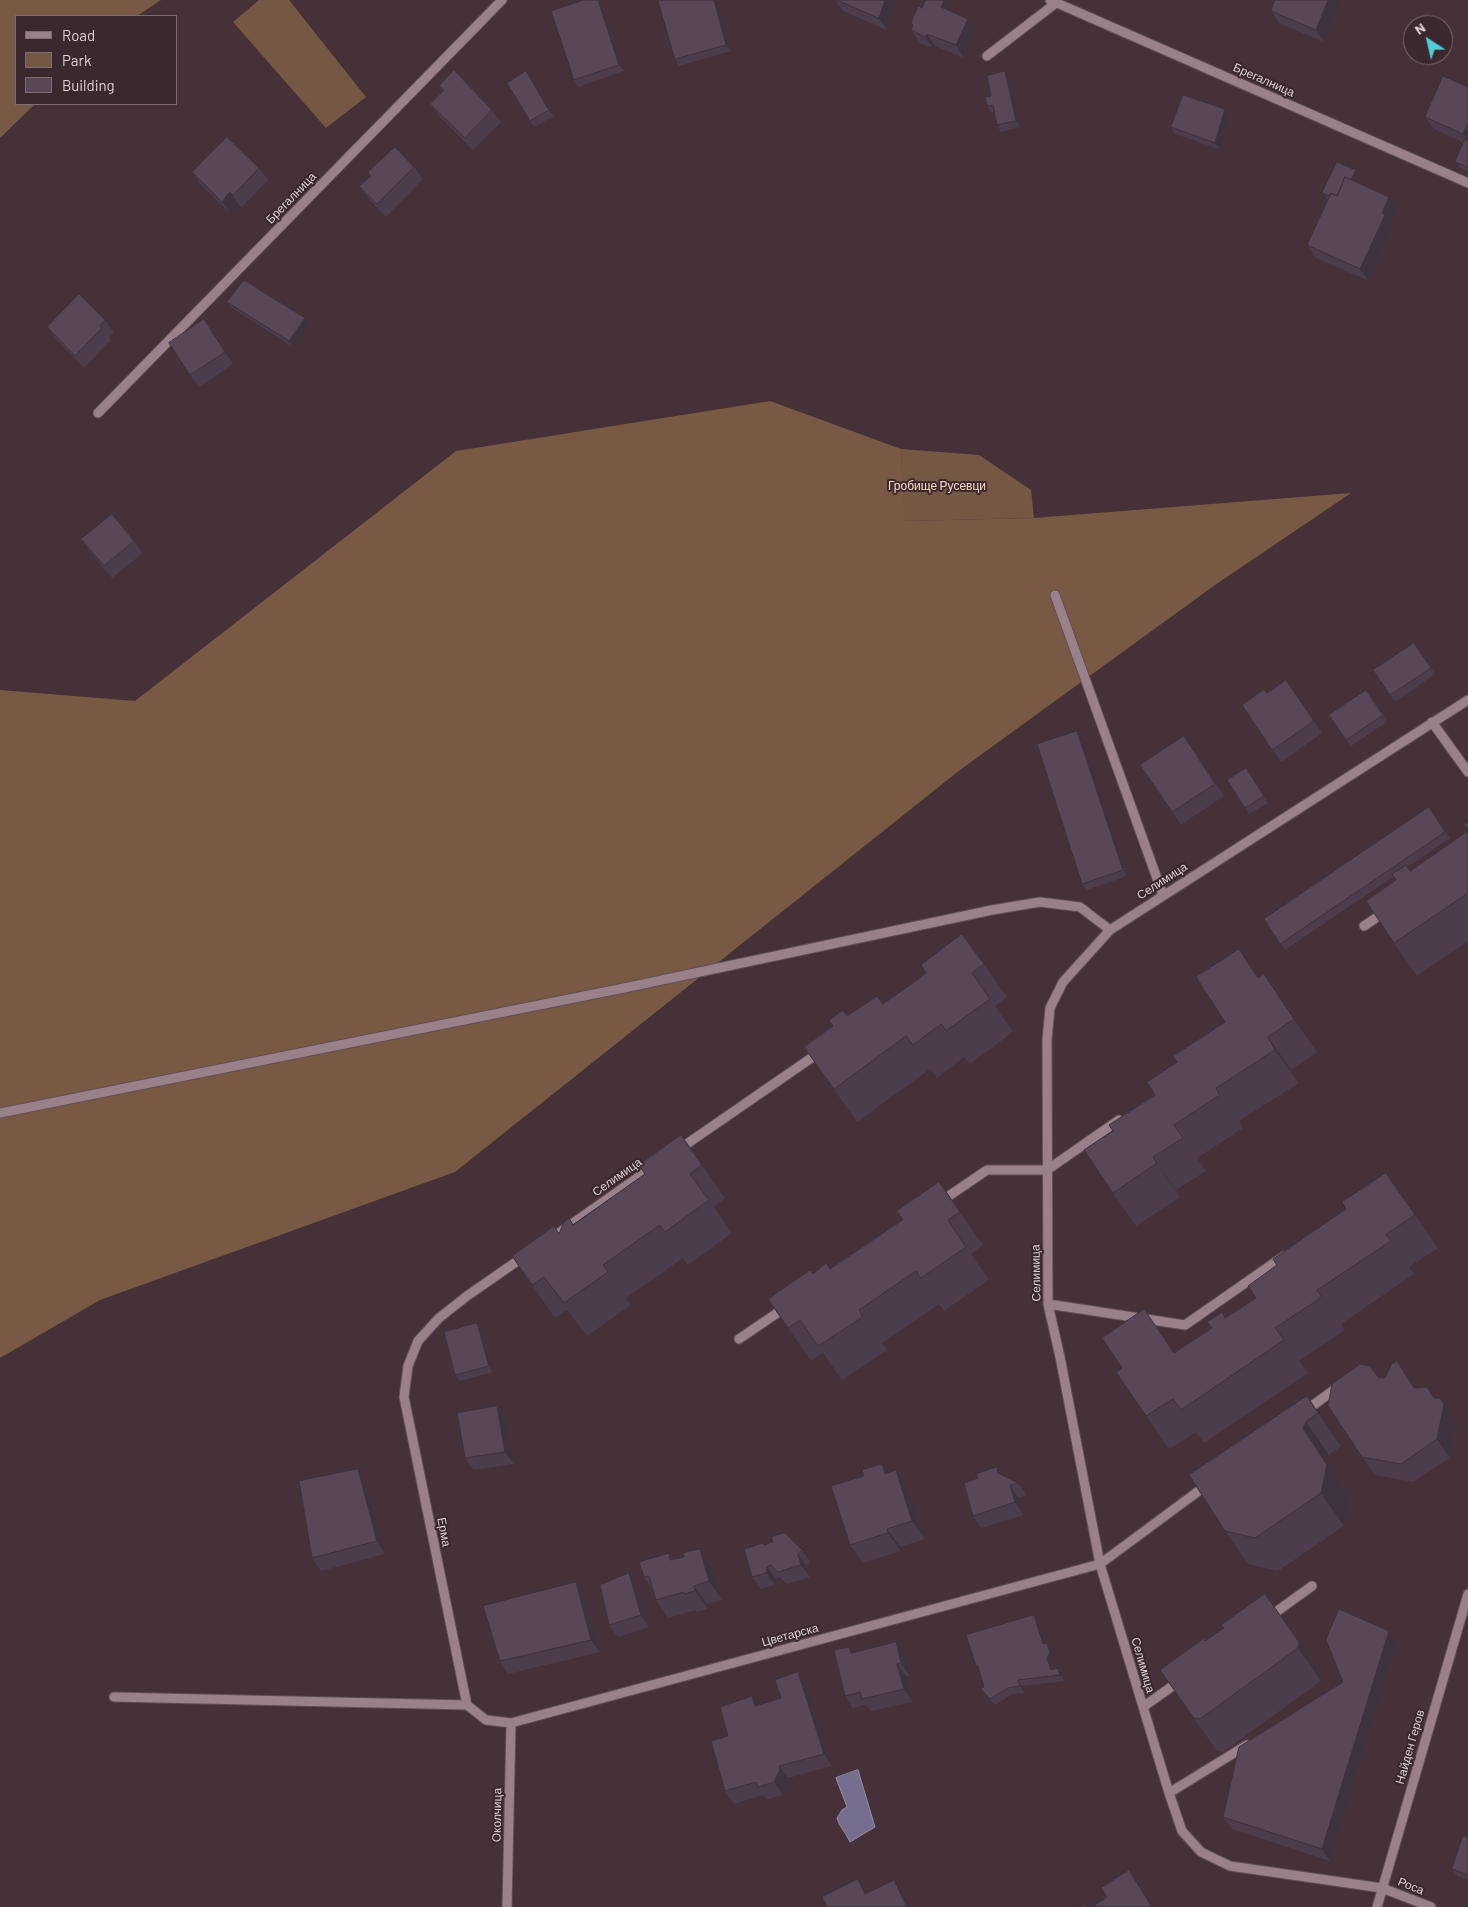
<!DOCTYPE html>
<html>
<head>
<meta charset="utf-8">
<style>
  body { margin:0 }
  #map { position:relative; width:1468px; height:1907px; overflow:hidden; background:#463139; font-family:Barlow,sans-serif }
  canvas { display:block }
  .legend { position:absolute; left:15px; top:15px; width:162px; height:90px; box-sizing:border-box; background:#3b272e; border:1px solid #7c6b71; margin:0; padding:6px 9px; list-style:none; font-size:15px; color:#ded0d5 }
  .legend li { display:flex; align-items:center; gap:10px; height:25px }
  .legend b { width:25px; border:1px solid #7c6b71 }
  .north { position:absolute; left:1403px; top:15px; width:50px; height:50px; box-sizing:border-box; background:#3b272e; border:1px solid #7c6b71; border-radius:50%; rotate:325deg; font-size:14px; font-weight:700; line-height:20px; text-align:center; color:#ded0d5 }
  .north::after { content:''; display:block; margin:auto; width:18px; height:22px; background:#52ccd6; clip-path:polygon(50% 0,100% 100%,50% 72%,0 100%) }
</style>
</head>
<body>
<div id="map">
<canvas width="1468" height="1907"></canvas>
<ul class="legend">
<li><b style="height:6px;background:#998089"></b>Road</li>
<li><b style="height:14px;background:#745844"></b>Park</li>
<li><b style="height:14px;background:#574757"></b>Building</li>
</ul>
<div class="north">N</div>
</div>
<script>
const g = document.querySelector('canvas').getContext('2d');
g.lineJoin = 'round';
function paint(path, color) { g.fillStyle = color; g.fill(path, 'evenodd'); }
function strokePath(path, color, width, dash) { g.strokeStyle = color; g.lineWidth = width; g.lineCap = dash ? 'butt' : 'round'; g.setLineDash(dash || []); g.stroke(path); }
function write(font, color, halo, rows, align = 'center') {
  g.font = font + ' Barlow,sans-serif'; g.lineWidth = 4; g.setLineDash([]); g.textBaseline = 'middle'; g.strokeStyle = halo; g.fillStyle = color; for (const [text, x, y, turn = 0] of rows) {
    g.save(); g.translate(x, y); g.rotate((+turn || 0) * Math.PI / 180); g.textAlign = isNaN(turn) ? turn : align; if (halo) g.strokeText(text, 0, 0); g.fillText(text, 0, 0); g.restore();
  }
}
const green = new Path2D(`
  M259,0h30l77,97 -40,31 -93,-106z
  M901,449l78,6 52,35 3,28 -131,3z`);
const forest = new Path2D(`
  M0,0h161l-24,16h-121v88h19l-35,34z
  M770,401l131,48 3,72 130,-3 317,-25 -136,92 -255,185 -505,402 -355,128 -100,58v-668l135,11 321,-250z`);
const water = new Path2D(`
  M858,1770l17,57 -25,15c-4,-9 -11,-16 -13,-24l5,-8 5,-3 -11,-29z`);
const minor = new Path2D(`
  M1050,0l418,183
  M987,56l69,-53
  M98,413l404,-413
  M1055,595l108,300
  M1432,722l36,50
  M1364,926l22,-15
  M0,1113l624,-125 368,-78 48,-8 40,5 30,23
  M678,1150l142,-98
  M940,1202l47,-32h60l72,-50
  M549,1240l104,-73
  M526,1255l-59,41 -28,22 -21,23 -10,25 -4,31 63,308 19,15 25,3 589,-159 108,-80
  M1048,1304l137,21 99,-69
  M739,1339l47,-32
  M1304,1412l34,-25
  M1269,1617l43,-31
  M114,1697l353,8
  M1143,1707l38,-27
  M1169,1793l78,-48
  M507,1907l4,-184
  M1377,1907l91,-313
  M1431,1907l-49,-19 -152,-22 -29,-14 -19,-21 -13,-38 -69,-229 -40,-207 -12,-53 -1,-264 3,-32 13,-26 47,-52 358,-230`);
const wall = new Path2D(`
  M717,0l14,51 -52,15 -4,-7z
  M835,0h63l-11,30 -44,-19z
  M944,1l7,11 25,19 -12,27 -29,-12 -1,3 -14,-6 -9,-13 2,-3 -2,-4 11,-15z
  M601,2l23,69 -46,16 -4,-7z
  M1340,5l-16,37 -45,-19 -8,-12z
  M526,71l28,45 -20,11 -4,-6z
  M1010,78l10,49 -19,5 -4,-7 -3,-13 -3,1 -4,-7 4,-10z
  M439,86l53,24 9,12 -28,28 -34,-34 -9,-12 13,-13z
  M1468,87v85l-8,-4 -5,-6 9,-19 -30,-14 -9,-12z
  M1230,115l-11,34 -44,-15 -4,-7z
  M414,167l9,12 -37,38 -18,-19 -9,-12 11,-10 -2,-4z
  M259,168l9,12 -26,27 -3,-2 -8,9 -31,-30 -8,-12z
  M1356,170l4,7 -3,5 41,27 -7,15 2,3 -24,54 -53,-23 -9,-13 21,-45 -6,-7z
  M227,302l83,23 -17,22 -61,-39z
  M105,320l9,12 -5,6 2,2 -27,28 -28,-29 -9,-12z
  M212,332l21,32 -34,23 -9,-12z
  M81,539l53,2 9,12 -31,25 -23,-27z
  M1414,643l21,31 -40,28 -22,-32z
  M1286,680l36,53 -41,29 -39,-57 25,-12z
  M1366,690l21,32 -36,24 -22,-31z
  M1077,731l5,6 45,139 -40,14 -5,-6z
  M1192,749l32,47 -43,29 -9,-13z
  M1246,768l22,35 -19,11 -4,-6z
  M1429,807l21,31 -42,29 2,4 58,-40v110l-51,35 -23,-33 2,-63 -3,-3 -108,73 -21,-31z
  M962,934l45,63 -12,9 18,26 -43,32 -6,-7 -27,21 -7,-9 -73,53 -53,-75 43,-31 36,-12 43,-31z
  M1264,974l53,78 -26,18 8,13 -60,38 4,7 -46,30 9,13 -30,19 4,7 -44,29 -23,-33v-62l42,-36 22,-33 48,-40 34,-44z
  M681,1135l44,63 -11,9 18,26 -44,32 -5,-7 -57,40 5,7 -44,31 -20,-26 -12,8 -23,-33 27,-51 86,-60z
  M1386,1173l52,75 -29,19 5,7 -73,50 4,6 -46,31 9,12 -104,70 -8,-11 -27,17 -53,-77 59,-19 81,-55 21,-33 69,-56z
  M939,1182l44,63 -12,9 18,26 -45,31 -5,-7 -57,39 5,7 -45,30 -19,-27 -12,8 -43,-62 45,-25 17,-5 73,-49z
  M481,1329l12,43 -33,9 -5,-6z
  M1397,1361l18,27 12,-1 8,11h5l16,24 -6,36 -37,24 -38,-7 -13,-18 16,-80 7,1z
  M1307,1396l34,50 -12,9 -3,6 24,37 -6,28 -66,45 -30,-7 -23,-33z
  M506,1418l8,46 -40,6 -9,-12z
  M882,1464l6,9 21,16 16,50 -25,8 1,4 -38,12 -13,-18 14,-69z
  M358,1469l8,12 19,73 -64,17 -9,-13z
  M1001,1474l17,9 9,12 -9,3 6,17 -43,13 -8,-12z
  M764,1545l38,5 8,12 -4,4 4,11 -23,7 -7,-7 -4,2 -1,6 -14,4 -9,-12z
  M700,1549l12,18 10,33 -15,4 1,5 -11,3 -1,-2 -28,8 -12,-18 -3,-10 -9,-13 25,-24 5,7 10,-3z
  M629,1573l8,13 12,41 -31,10 -9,-12z
  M576,1582l8,12 16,58 -92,22 -8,-13z
  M1265,1594l57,81 -1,6 -98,71 -6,-1 -57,-81 45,-29 19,-13z
  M1034,1615l4,6 7,23 6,5 4,11 -4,4 2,5 5,-1 4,6 3,7 -43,5 3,7 -12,1 -18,11 -15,-17 4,-1 -5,-17 -3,-4z
  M896,1642l9,12 5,22h-4l7,26 -42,9 -5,-6 -13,3 -8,-12 8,-43z
  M1397,1643l-67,218 -98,-32 -9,-12 120,-135z
  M798,1672l9,13 25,81 -44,12 1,4 -6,13 -16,4 -4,-4 -29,9 -9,-13 33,-86 23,-7z
  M1468,1837v42l-11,-3 -5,-7z`);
const shadedWall = new Path2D(`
  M598,0h1l2,2 23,69 -5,-6z
  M714,0h3l14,51 -5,-6z
  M885,0h13l-11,30 -8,-12z
  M1328,0h8l4,5 -16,37 -8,-12z
  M944,1l9,13 -12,-7z
  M968,19l8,12 -12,27 -8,-13z
  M927,34l8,12 -1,3 -9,-12z
  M526,71l4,6 24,39 -5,-6z
  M1005,71l5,7 10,49 -4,-6z
  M1225,109l5,6 -11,34 -4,-6z
  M1468,123v18l-5,-7z
  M1356,170l4,7 -14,31 -5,-6z
  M230,192l9,13 -8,9 -9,-12z
  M1389,197l9,12 -7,15 2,3 -24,54 -9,-12z
  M305,318l5,7 -17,22 -4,-6z
  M1077,731l5,6 45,139 -4,-6z
  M1264,974l23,33 30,45 -23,-33z
  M1268,1037l23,33 8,13 -24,-33z
  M1153,1157l23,33 4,7 -23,-34z
  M939,1182l24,33 20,30 -23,-33z
  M477,1323l4,6 12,43 -4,-6z
  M1307,1396l23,33 11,17 -23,-33z
  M1444,1404l12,18 -6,36 -13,-19z
  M497,1406l9,12 8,46 -9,-12z
  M1306,1422l23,33 -3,6 24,37 -6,28 -23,-33 -18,-65z
  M882,1464l13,18 -10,-8z
  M358,1469l8,12 19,73 -8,-13z
  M896,1470l13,19 16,50 -13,-18z
  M1010,1485l8,13 6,17 -9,-13z
  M887,1529l13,18 1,4 -13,-18z
  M700,1549l12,18 10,33 -13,-19z
  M669,1553l13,18 -12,-11z
  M798,1554l8,12 4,11 -9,-12z
  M767,1567l9,12 -1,6 -9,-12z
  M629,1573l8,13 12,41 -8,-12z
  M576,1582l8,12 16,58 -9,-12z
  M694,1586l13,18 1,5 -13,-18z
  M1034,1615l4,6 9,29 -4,-6z
  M1389,1631l8,12 -67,218 -8,-12z
  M896,1642l9,12 5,22 -9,-13z
  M1299,1642l23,33 -1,6 -23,-33z
  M1047,1643l4,6 4,11 -4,4 4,12 -4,-6 -4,-12z
  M897,1664l9,12 7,26 -9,-13z
  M1058,1668l4,6 3,7 -5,-6z
  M798,1672l9,13 25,81 -8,-12z
  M1018,1680l4,6 3,7 -5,-7z
  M752,1696l9,13 -6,-3z
  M779,1766l9,12 1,4 -6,13 -9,-13z
  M1129,1870l9,13 15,24h-1z
  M858,1879l9,12 7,15 -9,-12z
  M894,1880l9,12 7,15h-3z`);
const building = new Path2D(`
  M584,0h14l21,65 -45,15 -23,-69z
  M658,0h56l12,45 -51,14z
  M837,0h48l-6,18z
  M926,0h15l3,1 -3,6 27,12 -12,26 -29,-11 -2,3 -14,-7 2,-5 -2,-2 7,-17 4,2z
  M1275,0h53l-12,30 -45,-19z
  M454,70l38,40 -27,28 -35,-34 14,-14 -5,-4z
  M526,71l23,39 -19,11 -23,-38z
  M1005,71l11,50 -19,4 -4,-20 -6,1 -2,-9 6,-1 -4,-20z
  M1443,76l25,11v36l-5,11 -38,-17z
  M1183,95l42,14 -10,34 -44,-16z
  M227,137l32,31 -26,27 -3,-3 -8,10 -30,-30z
  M1465,139l3,2v-2v28l-13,-5z
  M395,147l19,20 -37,37 -18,-18 12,-10 -3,-4z
  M1337,162l19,8 -5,10 -6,-3 -8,19 -6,-3 -2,3 -7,-3z
  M1345,177l44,20 -7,16 3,2 -25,54 -53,-24 24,-52 6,3z
  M244,280l61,38 -16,23 -62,-39z
  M79,294l26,26 -5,6 2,2 -27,28 -28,-29z
  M204,319l21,33 -35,23 -21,-32z
  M112,514l22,27 -30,25 -23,-27z
  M1414,643l17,25 -41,27 -17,-25z
  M1286,680l28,41 -42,29 -30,-45 22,-16 3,4z
  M1366,690l17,25 -37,25 -17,-25z
  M1077,731l46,139 -41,14 -45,-140z
  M1184,736l31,48 -43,28 -32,-47z
  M1246,768l18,28 -19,12 -18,-28z
  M1429,807l16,25 -165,112 -16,-25z
  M1468,822v7l-4,-5z
  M1468,831v62l-74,50 -28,-42 30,-21 -4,-6 14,-9 4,6z
  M962,934l22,30 -12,9 18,26 -44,32 -5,-7 -28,21 -7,-9 -72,53 -30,-42 29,-21 -4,-6 14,-10 4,6 30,-20 6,8 30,-21 13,-10 -5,-8z
  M1239,949l19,29 6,-4 30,45 -26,18 7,13 -59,38 4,7 -46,30 9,13 -30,19 4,6 -44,30 -29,-43 29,-19 -4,-6 46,-30 -8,-13 30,-20 -4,-6 52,-34 -29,-45z
  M681,1135l21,30 -12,9 19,26 -44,32 -5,-7 -57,40 5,7 -44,31 -20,-26 -12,8 -20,-29 42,-30 5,8 5,-12 5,-4 4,7 72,-51 -6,-9z
  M1386,1173l29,42 -29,19 5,7 -74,49 5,7 -47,31 9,12 -103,70 -8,-11 -27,17 -30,-44 6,-4 -20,-30 42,-29 30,44 38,-25 -5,-6 15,-10 3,6 31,-20 -8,-12 29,-21 -4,-6 73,-50 -4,-7z
  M939,1182l21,30 -12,8 18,27 -45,31 -5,-7 -57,39 4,7 -45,29 -18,-26 -12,8 -20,-29 42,-29 3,4 13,-11 4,6 59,-40 14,-9 -6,-9z
  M477,1323l12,43 -34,9 -11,-43z
  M1397,1361l17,27 13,-1 7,11h6l4,6 -7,35 -36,25 -39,-7 -34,-51 4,-22 28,-20 10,2 8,11 7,1 6,-13z
  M1307,1396l11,17 -12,9 -3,6 24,37 -6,28 -66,45 -30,-7 -36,-56z
  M497,1406l8,46 -40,6 -8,-45z
  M882,1464l3,10 11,-4 16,51 -25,8 1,4 -38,12 -19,-59 33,-10 -2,-6z
  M997,1467l1,6 20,10 -8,2 5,17 -42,14 -9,-33 14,-5 -2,-4z
  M358,1469l19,72 -65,17 -13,-77z
  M785,1533l17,17 -4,4 3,11 -23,7 -7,-7 -4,2 -1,6 -14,4 -8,-28 19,-6 1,2 9,-3 -2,-5z
  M700,1549l9,32 -15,5 1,5 -11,3v-2l-28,8 -7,-24 -5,1 -5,-15 30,-9 1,7 14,-3 -1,-4z
  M629,1573l12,42 -32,10 -9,-40z
  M576,1582l15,58 -91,21 -17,-55z
  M1265,1594l34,48 -1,6 -98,71 -6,-1 -34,-48 44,-32 1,3 19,-13 -3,-3z
  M1339,1609l50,22 -67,218 -99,-32 16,-70 104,-65 -17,-42z
  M1034,1615l9,29 4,-1 3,10 -3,5 4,12 7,-2 2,7 -42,5 2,6 -12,2 -18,11 -10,-11 4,-1 -6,-21h-2l-10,-31z
  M896,1642l5,21 -4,1 7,25 -42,10 -2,-7 -15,4 -11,-46 15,-3 2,6z
  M798,1672l26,82 -45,12 1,4 -6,12 -16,5 -2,-5 -31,9 -14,-50 17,-5 -8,-29 32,-11 3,10 26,-8 -6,-18z
  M1463,1836l5,1v38l-16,-6z
  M1129,1870l23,37h-60l15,-10 -6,-9z
  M858,1879l7,15 29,-14 13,27h-80l-5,-10z
  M1084,1904l2,3h-7z`);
const streetNames = [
  ["Брегалница",1264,80,24],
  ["Брегалница",291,198,-46],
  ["Селимица",1162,881,-33],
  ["Селимица",617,1177,-35],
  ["Селимица",1036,1273,-91],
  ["Ерма",444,1532,79],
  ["Цветарска",790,1635,-15],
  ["Селимица",1143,1665,74],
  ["Найден Геров",1410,1747,-74],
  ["Околчица",497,1815,-89],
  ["Роса",1411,1886,22]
];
const parkNames = [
  ["Гробище Русевци",937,486]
];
paint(green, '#745844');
paint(forest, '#785944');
paint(water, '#756e8f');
strokePath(water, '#948ba4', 1);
strokePath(minor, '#614f56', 11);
strokePath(minor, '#998089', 9);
paint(wall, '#4b3d4b');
paint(shadedWall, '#3d323d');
paint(building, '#574757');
strokePath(building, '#3d323d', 1);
write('12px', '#ded0d5', '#3b272e', streetNames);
write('12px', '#ffdcc5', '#3b272e', parkNames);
</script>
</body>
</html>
